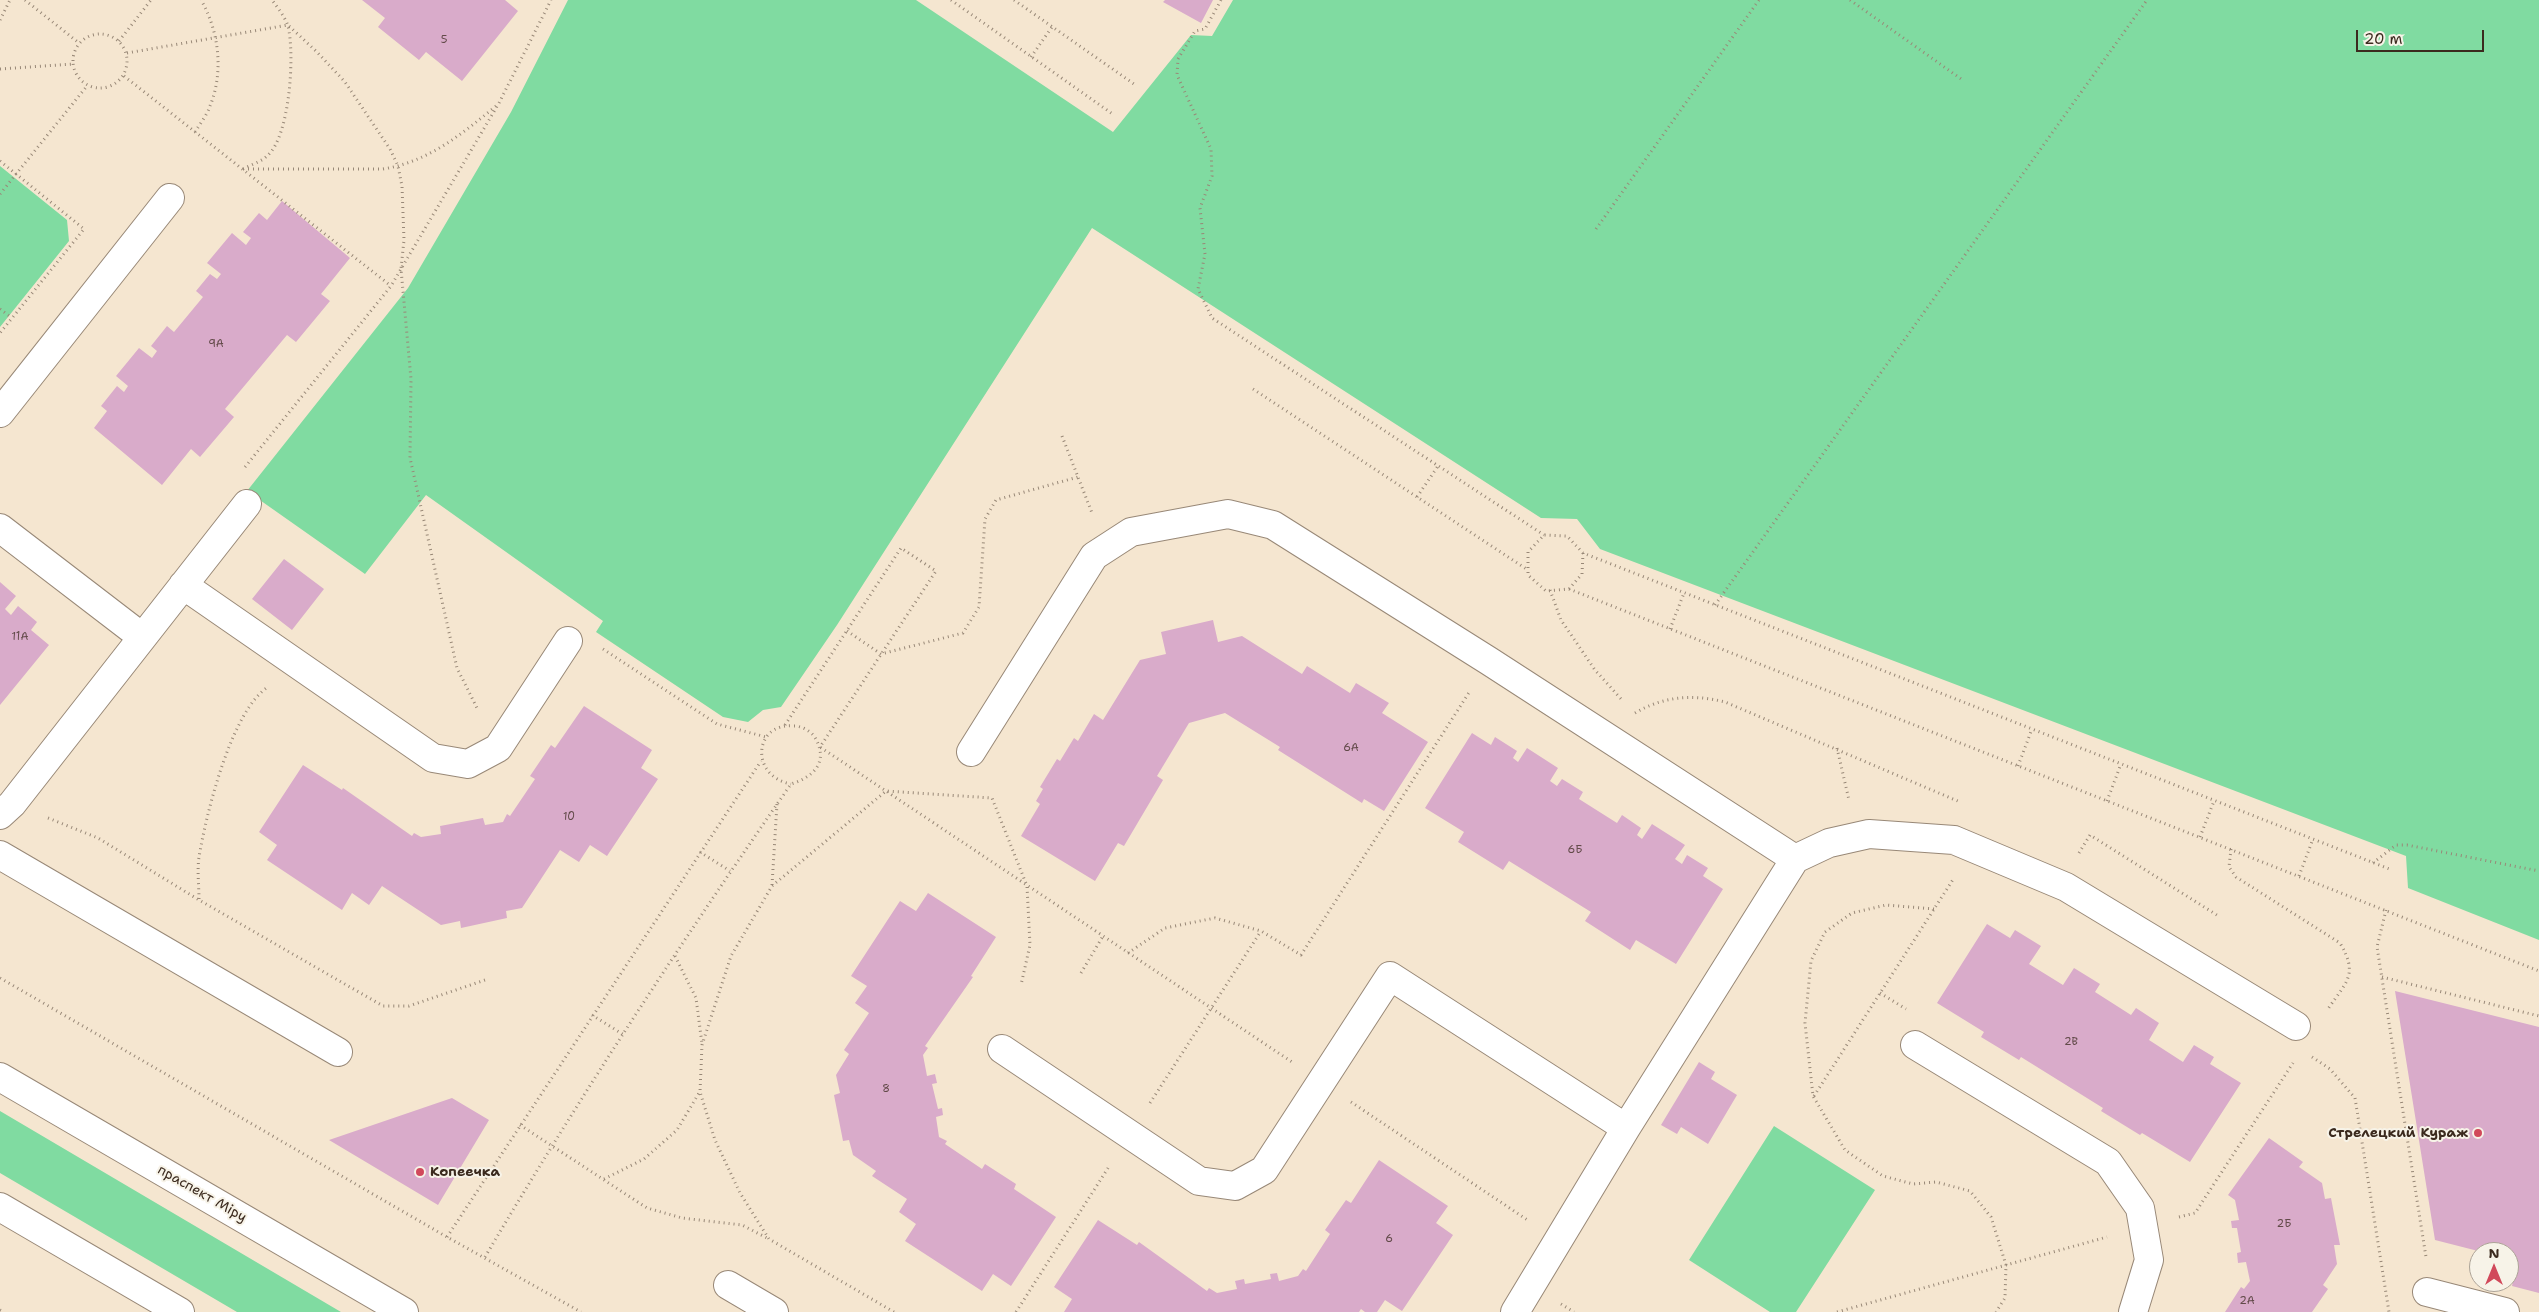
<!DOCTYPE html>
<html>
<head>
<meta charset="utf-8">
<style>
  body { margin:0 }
  #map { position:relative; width:2539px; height:1312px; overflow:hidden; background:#f5e6d0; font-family:"Shantell Sans",sans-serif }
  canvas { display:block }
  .north { position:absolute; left:2469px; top:1242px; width:50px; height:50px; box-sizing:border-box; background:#f7f3e8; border:1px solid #aca397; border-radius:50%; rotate:0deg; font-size:14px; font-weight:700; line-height:20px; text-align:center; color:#3b2a1e }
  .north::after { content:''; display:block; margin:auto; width:18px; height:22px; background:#d1495b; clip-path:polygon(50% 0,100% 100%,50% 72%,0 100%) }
  .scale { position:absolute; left:2356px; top:30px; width:128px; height:22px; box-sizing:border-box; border:2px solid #3b2a1e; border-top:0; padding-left:6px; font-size:15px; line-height:18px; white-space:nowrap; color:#3b2a1e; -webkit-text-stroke:4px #f7f3e8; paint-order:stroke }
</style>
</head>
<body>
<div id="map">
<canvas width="2539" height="1312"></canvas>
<div class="north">N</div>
<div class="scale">20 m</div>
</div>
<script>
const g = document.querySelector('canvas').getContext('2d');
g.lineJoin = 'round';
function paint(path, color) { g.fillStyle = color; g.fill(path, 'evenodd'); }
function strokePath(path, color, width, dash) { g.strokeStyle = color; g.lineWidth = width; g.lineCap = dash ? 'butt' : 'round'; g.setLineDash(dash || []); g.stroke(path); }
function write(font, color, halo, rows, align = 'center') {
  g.font = font + ' "Shantell Sans",sans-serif'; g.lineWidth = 4; g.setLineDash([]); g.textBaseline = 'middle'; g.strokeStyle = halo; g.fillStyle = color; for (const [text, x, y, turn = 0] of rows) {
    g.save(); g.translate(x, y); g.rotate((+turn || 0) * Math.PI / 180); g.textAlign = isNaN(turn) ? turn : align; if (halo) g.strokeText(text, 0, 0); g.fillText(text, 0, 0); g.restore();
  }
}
const green = new Path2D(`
  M568,0h348l197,132 78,-97 21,1 21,-36h1306v940l-131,-52 -2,-32 -806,-307 -23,-30 -36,-1 -449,-290 -255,397 -56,82 -18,3 -15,12 -25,-5 -127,-85 7,-11 -177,-126 -61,79 -118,-83 161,-203 103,-176z
  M0,166l67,54 2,21 -69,86z
  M0,1111l341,201h-104l-237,-139z
  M1774,1126l101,64 -79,122h-26l-81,-52z`);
const building = new Path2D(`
  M362,0h143l13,11 -56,70 -36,-29 -7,8 -41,-33 7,-9z
  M1165,0h48l-12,23 -38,-21z
  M282,201l68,57 -29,36 9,7 -34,41 -9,-7 -62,74 9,8 -34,40 -9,-8 -29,36 -68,-57 13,-17 -6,-5 16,-20 7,6 4,-6 -12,-10 23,-28 13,10 5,-7 -6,-5 16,-20 7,6 29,-35 -7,-6 14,-17 7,5 4,-5 -14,-11 25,-30 14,12 5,-7 -8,-6 16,-19 8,7z
  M284,559l40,30 -32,41 -40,-31z
  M0,582l16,14 -11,13 6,6 7,-9 19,16 -6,8 18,15 -49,60z
  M1213,620l5,22 24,-6 60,38 5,-8 43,27 6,-10 33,20 -7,10 46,29 -44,69 -20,-12 -2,4 -84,-53 2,-3 -55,-34 -36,10 -32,53 6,4 -39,66 -6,-3 -23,38 -74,-45 19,-32 -4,-3 7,-12 -3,-2 17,-28 3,2 14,-23 4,3 16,-27 9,6 37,-60 26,-6 -5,-22z
  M584,706l68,44 -11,18 17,11 -51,77 -17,-11 -11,17 -19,-12 -38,58 -16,3 1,7 -46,10 -1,-7 -19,4 -59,-39 -13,19 -17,-12 -10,17 -75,-50 10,-15 -18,-13 44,-67 39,25 1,-2 69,48 2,-3 7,4 20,-3 -1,-8 43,-8 2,7 18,-3 4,-8 3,2 25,-37 -5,-3 21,-31 4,3z
  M1472,733l19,12 4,-8 22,14 -4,7 5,4 9,-14 31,20 -8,13 7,5 5,-7 21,13 -4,7 38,24 5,-8 19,13 -4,7 5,4 10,-15 33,21 -10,14 7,5 5,-9 21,13 -5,8 20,13 -47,75 -40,-24 -6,10 -45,-29 6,-9 -82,-51 -6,9 -45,-28 6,-10 -39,-24z
  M928,893l68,44 -25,39 2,1 -48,69 3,2 -5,7 4,21 8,-2 2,9 -5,1 6,25 4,-1 1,7 -7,2 3,20 8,4 -2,3 37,25 3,-5 31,20 -2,5 42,28 -45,69 -18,-12 -11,17 -77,-50 11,-17 -17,-12 8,-13 -35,-23 4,-5 -23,-16 -4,-15 -6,1 -9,-46 6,-2 -4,-18 13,-21 -5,-4 25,-37 -14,-10 12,-17 -16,-10 49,-75 16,10z
  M1987,924l23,14 5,-8 26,16 -12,18 34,21 11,-17 26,16 -5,8 36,23 5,-7 23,15 -10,17 34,22 11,-17 20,12 -4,7 31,19 -51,79 -48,-29 -2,2 -39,-24 2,-3 -82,-51 -2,3 -38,-23 3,-5 -47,-29z
  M2395,991l144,36v266l-27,-7 6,-25 -9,-2v-7h-27l-47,-12z
  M1699,1062l16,10 -4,7 26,16 -29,49 -27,-17 -4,7 -16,-9z
  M452,1098l37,22 -51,85 -109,-65z
  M2269,1138l34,24 -4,5 23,16 3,16 6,-1 9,47h-6l3,19 -14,21 5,4 -16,23h-87l16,-25 3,2 6,-8 -4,-19 -8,1 -1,-10 4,-1 -4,-24h-5l-1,-7 8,-1 -4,-20 -7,-5z
  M1379,1160l69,46 -12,17 17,12 -51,76 -17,-11 -8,12h-12l-4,-3 -2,3h-295l8,-13 -18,-12 44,-67 39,25 2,-3 68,49 2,-3 8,5 20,-4 -2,-8 9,-2 1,5 26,-5 -1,-5 7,-1 2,8 19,-5 5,-7 3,2 24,-37 -5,-4 21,-30 5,3z`);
const path = new Path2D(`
  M25,0l54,43
  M951,0l163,115
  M1014,0l120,84
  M1221,0l-16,29 -10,2 -17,28 -1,16 34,74 1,27 -12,32 5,46 -7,35 14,29 332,217
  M1850,0l114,81
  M0,20l10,-20
  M73 61a27 27 0 1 1 54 0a27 27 0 1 1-54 0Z
  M119,41l32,-41
  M127,53l161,-28 29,27 28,30 45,67 8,17 4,20 2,54 -3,29 10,110 -1,79 47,210 21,42
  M1031,57l21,-30
  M0,69l73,-5
  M124,76l267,210
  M195,132c5,-8 12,-17 15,-26 14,-34 9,-75 -9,-106
  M0,161l84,68 -84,104
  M243,169h140c45,-7 79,-35 113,-63
  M243,169c7,-4 18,-7 24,-13 23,-19 28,-102 21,-130 -3,-9 -10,-18 -16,-26
  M0,194l87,-108
  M1596,229l163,-229
  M0,309l12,9
  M1253,389l275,181
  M1062,436l30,77
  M245,467l146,-181 108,-183 52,-103
  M1417,497l21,-31
  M1583,553l-1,21 -13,15 -23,2 -18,-16v-23l16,-17 23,1 16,17 809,317
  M1569,589l970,382
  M1550,590l11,30 34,50 28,31
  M1715,605l432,-605
  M1670,629l14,-36
  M847,631l34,23 82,-21 16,-26 6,-88 11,-19 82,-23
  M603,649l114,75 49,13
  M1635,713c29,-17 58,-19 90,-11l235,100
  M785,725l116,-177 35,23 -116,176 472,315
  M1837,748l12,52
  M2018,766l14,-37
  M2107,801l14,-37
  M48,818l50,20 101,62 184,106h26l79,-27
  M2200,837l14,-36
  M2231,849l-2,18 7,10 104,66c19,32 6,39 -12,66
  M700,852l30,19
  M2079,853l11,-18 130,82
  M2373,863l23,-18h11l132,26
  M2299,876l14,-37
  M772,885l5,-81
  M199,899c0,-13 -2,-28 0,-42 7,-42 32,-146 69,-170
  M1934,909l-48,-4 -34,8 -27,19 -14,29 -6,62 8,73 32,54 38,26 30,8 23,-2 34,9 21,26 15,48 -1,33 -9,14
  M2386,910l-9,37 49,310
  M1128,953l37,-25 50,-10 46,13 40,24 169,-264
  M675,956l21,42 6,46
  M1081,973l22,-37
  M2382,977l157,39
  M0,978l447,259 134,75
  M1880,993l26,16
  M592,1015l32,20
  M2312,1057l18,12 25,29 34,214
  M1814,1096l140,-218
  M1351,1102l178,119
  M1150,1103l111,-172
  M520,1125l127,83 35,10 60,7 25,13
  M604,1179l40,-20 33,-29 22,-37
  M2179,1217l16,-4 98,-150
  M447,1237l314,-476
  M485,1257c95,-161 199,-319 306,-473 23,-7 39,-23 23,-48 -5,-6 -13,-10 -20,-10 -40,-4 -45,50 -3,58
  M1561,1304l13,8
  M0,1310l4,2
  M894,1312l-125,-73 -29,-46 -25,-53 -15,-48 2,-47 29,-89 41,-70 114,-95 106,7 35,88 3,59 -9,40
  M1016,1312l94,-147
  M1837,1312l270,-75`);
const minor = new Path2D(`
  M0,413l170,-215
  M0,528l142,109
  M183,585l250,173 35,6 30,-16 70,-107
  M971,752l123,-196 37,-24 97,-18 45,11 216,136 306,198
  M0,815l12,-11 235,-300
  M0,855l338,197
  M1915,1045l193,117 32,46 9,52 -16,52
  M1002,1049l197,132 36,5 29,-16 126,-194 236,152
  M0,1077l404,235
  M0,1207l180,105
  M728,1285l46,27
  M2427,1292l78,20
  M1515,1312l111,-184 169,-269 34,-16 40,-9 85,6 112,47 230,139`);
const markers = [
  [2478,1133,5,"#d1495b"],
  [420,1172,5,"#d1495b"]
];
const numberNames = [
  ["5",444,40],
  ["9А",216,344],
  ["11А",20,637],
  ["6А",1351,748],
  ["10",569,817],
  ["6Б",1575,850],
  ["2В",2071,1042],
  ["8",886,1089],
  ["2Б",2284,1224],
  ["6",1389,1239],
  ["2А",2247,1301]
];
const poiNames = [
  ["Стрелецкий Кураж",2468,1133],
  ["Копеечка",430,1172,"left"]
];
const streetNames = [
  ["праспект Міру",202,1194,30]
];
paint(green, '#80dba1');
paint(building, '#d9abca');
strokePath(minor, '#988877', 30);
strokePath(path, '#988877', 3, [1, 4]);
strokePath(minor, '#fff', 28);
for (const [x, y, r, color] of markers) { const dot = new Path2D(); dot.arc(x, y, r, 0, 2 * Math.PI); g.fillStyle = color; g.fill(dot); strokePath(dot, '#f7f3e8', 2); }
write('11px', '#624a49', null, numberNames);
write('bold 14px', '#3b2a1e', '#f7f3e8', poiNames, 'right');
write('14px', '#3b2a1e', '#f7f3e8', streetNames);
</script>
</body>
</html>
